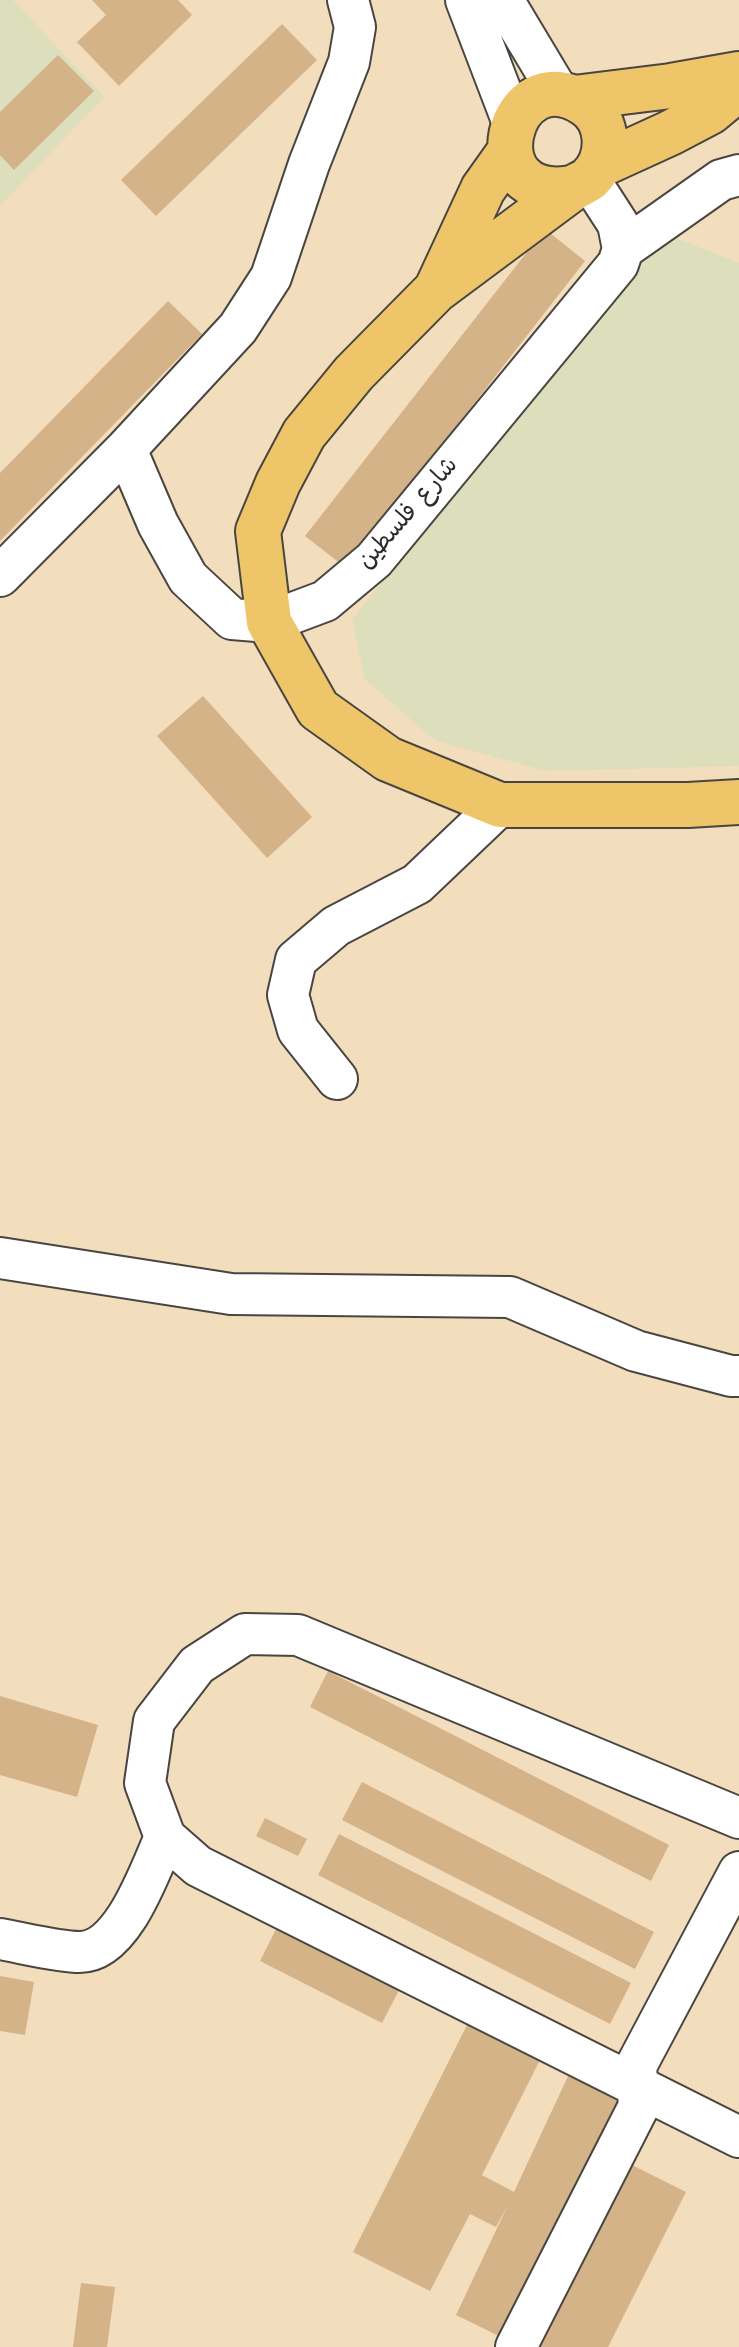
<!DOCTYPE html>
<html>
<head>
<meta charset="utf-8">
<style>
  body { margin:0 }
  canvas { display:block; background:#f2ddbd }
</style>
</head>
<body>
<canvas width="739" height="2347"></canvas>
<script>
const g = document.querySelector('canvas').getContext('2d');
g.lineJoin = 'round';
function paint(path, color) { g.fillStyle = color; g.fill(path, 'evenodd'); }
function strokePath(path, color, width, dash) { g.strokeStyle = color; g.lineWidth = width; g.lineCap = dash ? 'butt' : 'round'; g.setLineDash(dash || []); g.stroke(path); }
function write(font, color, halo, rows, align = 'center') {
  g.font = font + ' "Architects Daughter","Playpen Sans Arabic",sans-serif'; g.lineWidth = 6; g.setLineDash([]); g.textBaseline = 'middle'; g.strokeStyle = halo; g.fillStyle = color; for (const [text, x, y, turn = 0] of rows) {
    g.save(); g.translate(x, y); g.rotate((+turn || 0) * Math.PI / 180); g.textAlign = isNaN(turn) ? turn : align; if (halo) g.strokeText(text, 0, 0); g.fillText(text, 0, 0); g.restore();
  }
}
const built = new Path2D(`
  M0,0h13l91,97 -104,109z
  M671,236l68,27v503l-193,5 -112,-31 -69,-61 -13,-59 258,-326z`);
const building = new Path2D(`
  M92,0h86l14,15 -73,71 -42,-44 29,-27z
  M282,24l35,36 -161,156 -35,-36z
  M58,55l36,36 -80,79 -14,-15v-43z
  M545,229l40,32 -239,307 -41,-32z
  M168,301l34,33 -202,207v-68z
  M203,696l109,121 -45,41 -110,-122z
  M328,1671l341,174 -18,36 -341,-174z
  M0,1696l98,29 -21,72 -77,-22z
  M362,1782l292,150 -19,37 -293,-149z
  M265,1818l42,21 -9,17 -42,-20z
  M339,1834l292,149 -21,41 -292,-149z
  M284,1913l123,62 -25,48 -122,-62z
  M0,1976l34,6 -9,53 -25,-4z
  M470,2019l72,37 -60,119 32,17 55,-118 53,25 -113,242 -53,-26 52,-110 -12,22 -26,-13 -40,77 -77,-39z
  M632,2165l54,27 -78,155h-68z
  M81,2283l34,4 -8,60h-34z`);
const minor = new Path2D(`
  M466,0l47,123
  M503,0l57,95
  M623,249l98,-69 18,-5
  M126,449l32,75 30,54 44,41 37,3 56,-21 49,-41 244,-296 5,-15 -5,-25 -29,-45
  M0,576l126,-127 112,-121 33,-51 38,-113 40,-102 6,-35 -7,-27
  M337,1079l-39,-49 -10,-35 8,-35 40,-34 81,-42 83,-79
  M0,1258l231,36 279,3 126,54 95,25h8
  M739,1818l-441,-183 -53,-1 -48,31 -43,56 -9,62 20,54 33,29 541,271
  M0,1939c23,4 58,13 80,13 43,0 70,-82 85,-115
  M516,2347l123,-241 -3,-40 103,-194`);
const major = new Path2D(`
  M574,98l97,-12 68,-12
  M600,165l70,-32 40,-21 29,-24
  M573,188c-103,17 -65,-134 12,-84 25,16 26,55 4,75 -4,3 -11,6 -16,9l-137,102 -82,83 -50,61 -26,49 -20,48 11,91 49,87 70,50 112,46h188l51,-3
  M438,286l45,-97 27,-38`);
const streetNames = [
  ["شارع فلسطين",409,514,-49]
];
paint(built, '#dcdebc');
paint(building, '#d5b389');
strokePath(minor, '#494641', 44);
strokePath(major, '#494641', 48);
strokePath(minor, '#fff', 40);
strokePath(major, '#eec569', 44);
write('24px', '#2b2b2b', '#fff', streetNames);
</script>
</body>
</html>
